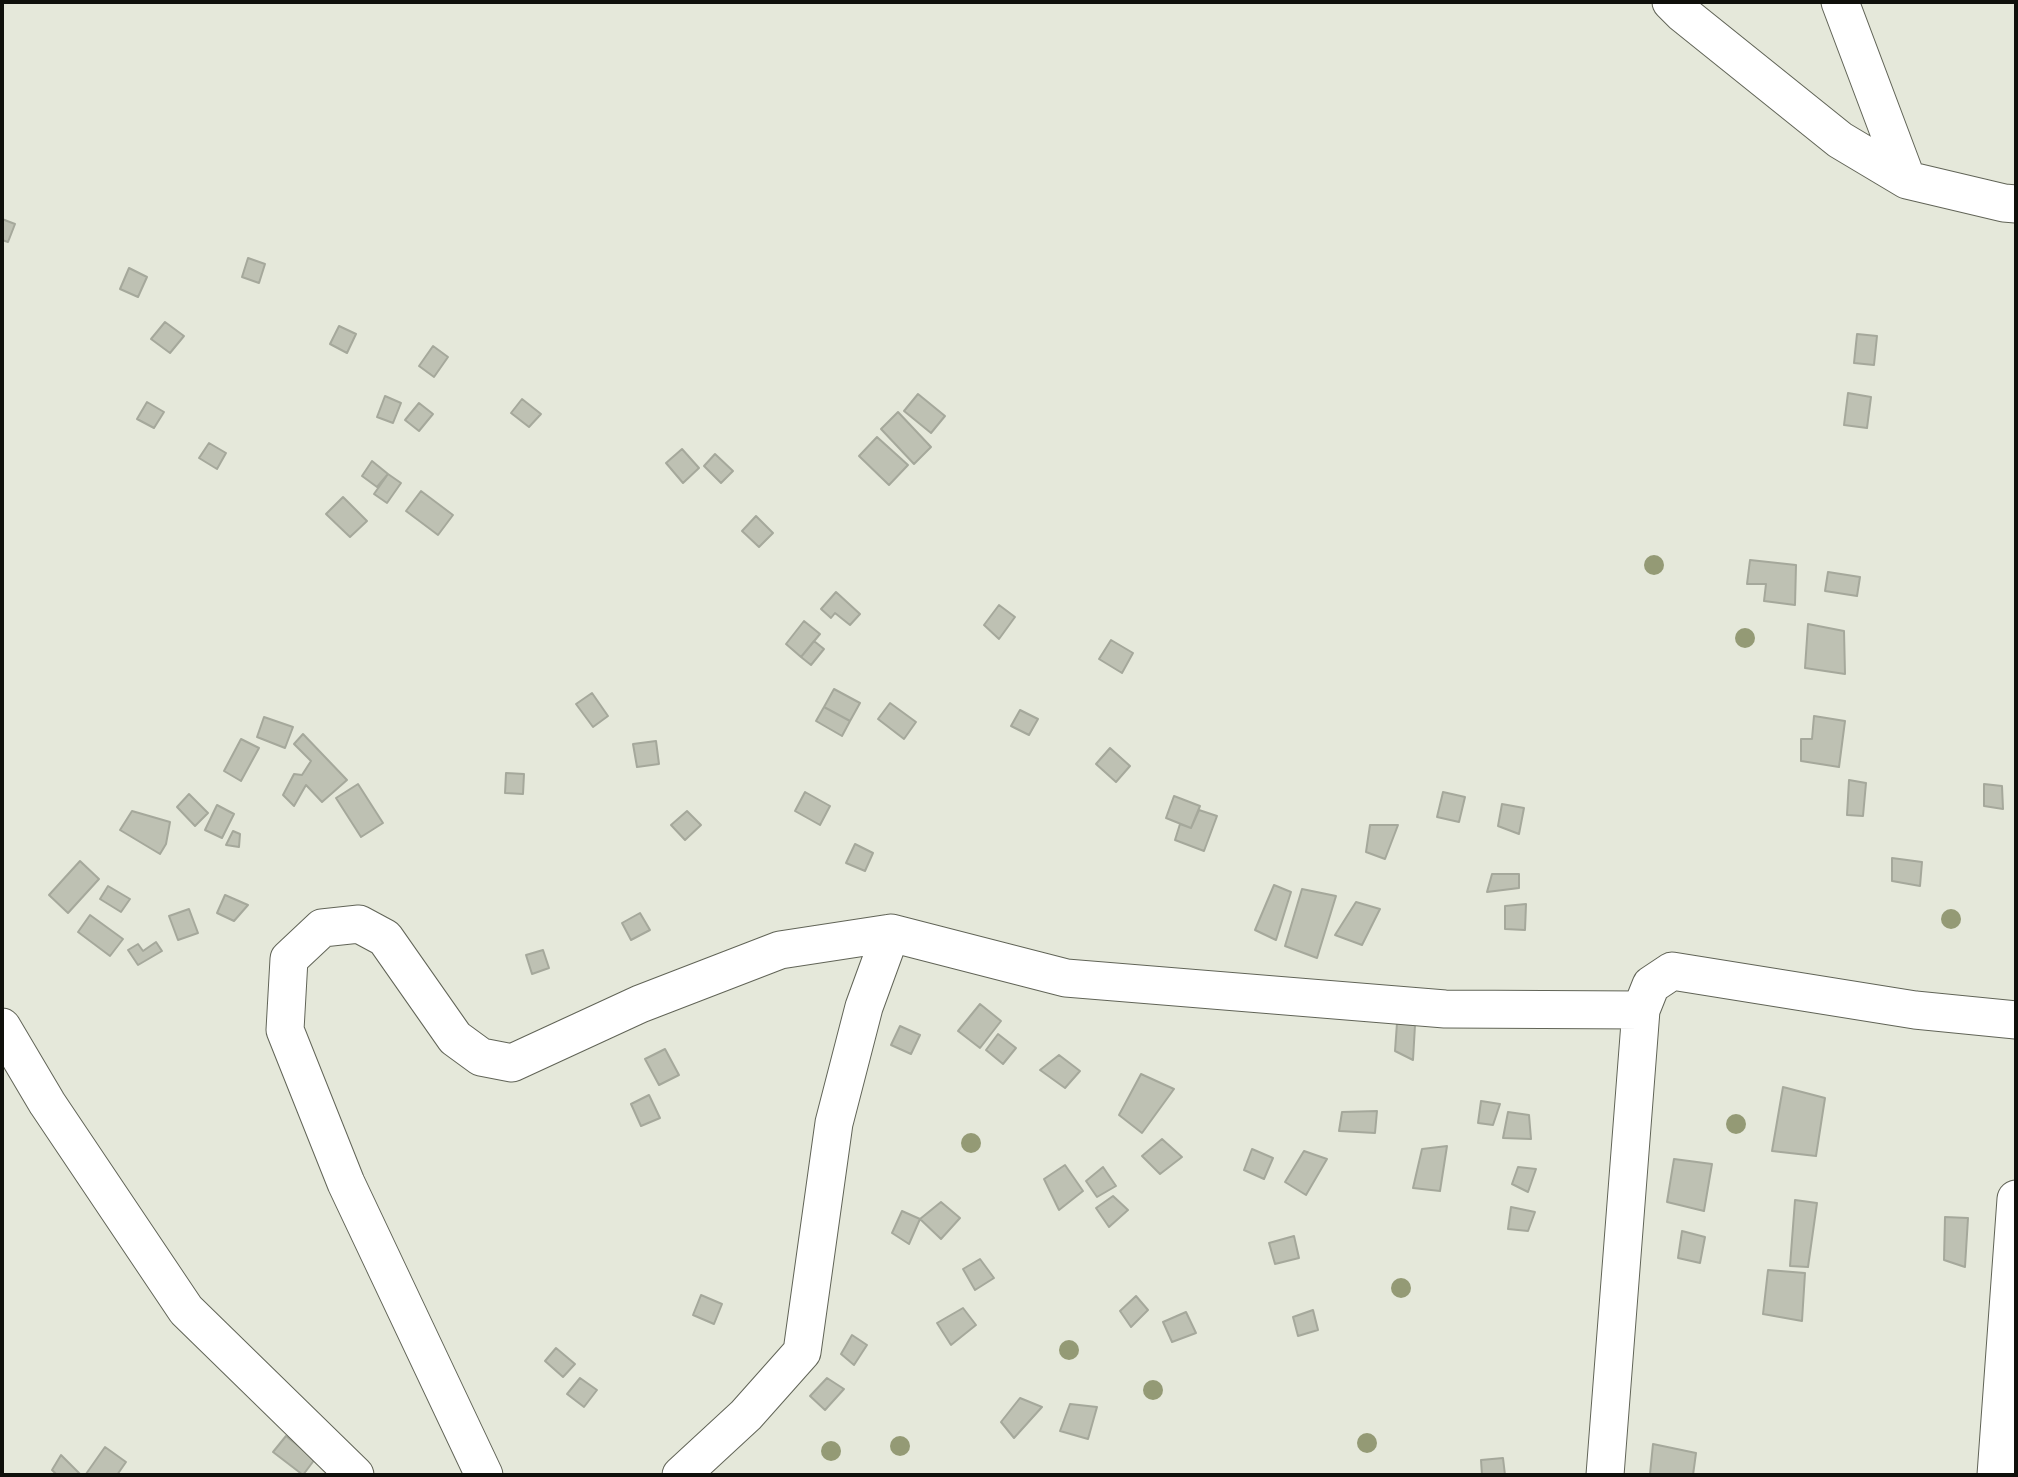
<!DOCTYPE html>
<html>
<head>
<meta charset="utf-8">
<style>
  body { margin:0 }
  #map { position:relative; width:2018px; height:1477px; overflow:hidden; background:#e5e8da; font-family:Figtree,sans-serif }
  canvas { display:block }
  .frame { position:absolute; inset:0; border:4px solid #0f100b; pointer-events:none }
</style>
</head>
<body>
<div id="map">
<canvas width="2018" height="1477"></canvas>
<div class="frame"></div>
</div>
<script>
const g = document.querySelector('canvas').getContext('2d');
g.lineJoin = 'round';
function paint(path, color) { g.fillStyle = color; g.fill(path, 'evenodd'); }
function strokePath(path, color, width, dash) { g.strokeStyle = color; g.lineWidth = width; g.lineCap = dash ? 'butt' : 'round'; g.setLineDash(dash || []); g.stroke(path); }
const building = new Path2D(`
  M2,219l13,5 -7,18 -6,-2z
  M248,258l17,6 -6,19 -17,-6z
  M129,268l18,9 -9,20 -18,-8z
  M165,322l19,14 -14,17 -19,-14z
  M339,326l17,8 -9,19 -17,-9z
  M1857,334l20,2 -3,29 -20,-2z
  M433,346l15,11 -14,20 -15,-11z
  M1848,393l23,4 -4,31 -23,-3z
  M918,394l27,22 -14,17 -27,-22z
  M385,396l16,7 -8,20 -16,-6z
  M522,399l19,15 -12,13 -18,-14z
  M147,402l17,10 -10,16 -17,-9z
  M419,403l14,11 -14,17 -14,-11z
  M898,412l33,35 -17,17 -33,-35z
  M877,437l31,28 -19,20 -30,-29z
  M209,443l17,10 -9,16 -18,-11z
  M682,449l17,19 -16,15 -17,-20z
  M715,454l18,17 -12,12 -17,-17z
  M372,461l16,13 -11,13 -15,-11z
  M388,474l13,9 -14,20 -13,-9z
  M421,491l32,24 -15,20 -32,-24z
  M343,497l24,24 -17,16 -24,-23z
  M756,516l17,17 -14,14 -17,-16z
  M1750,560l46,5 -1,40 -31,-4 2,-17h-19z
  M1828,572l32,5 -3,19 -32,-5z
  M836,592l24,22 -10,11 -15,-12 -4,5 -10,-9z
  M999,605l16,12 -16,22 -15,-14z
  M804,621l16,13 -19,23 -15,-13z
  M1808,624l36,7 1,43 -40,-6z
  M1111,640l22,13 -11,20 -23,-14z
  M814,641l10,8 -13,16 -10,-8z
  M834,689l26,14 -10,18 -26,-14z
  M592,693l16,23 -15,11 -17,-23z
  M890,703l26,19 -12,17 -26,-20z
  M824,707l26,14 -8,15 -26,-15z
  M1020,710l18,9 -9,16 -18,-9z
  M1814,716l31,5 -6,46 -38,-6v-22h11z
  M264,717l29,10 -8,21 -28,-11z
  M303,734l44,46 -25,22 -16,-17 -12,21 -11,-11 11,-21 8,1 9,-14 -17,-17z
  M241,739l18,9 -18,33 -17,-10z
  M656,741l3,23 -22,3 -4,-23z
  M1110,748l20,18 -14,16 -20,-18z
  M506,773l18,1 -1,20 -18,-1z
  M1849,780l17,3 -3,33 -16,-1z
  M358,784l25,39 -22,14 -25,-39z
  M1984,784l18,2 1,23 -19,-3z
  M805,792l25,14 -10,19 -25,-14z
  M1443,792l22,5 -6,25 -22,-5z
  M189,794l19,19 -13,13 -18,-19z
  M1174,796l26,10 -9,22 -25,-10z
  M1502,804l22,4 -5,26 -21,-8z
  M217,805l17,9 -12,24 -17,-8z
  M1199,810l18,6 -13,35 -29,-11 5,-16 11,4z
  M132,811l38,11 -4,22 -6,10 -40,-24z
  M687,811l14,14 -16,15 -14,-15z
  M1370,825h28l-13,34 -19,-7z
  M233,831l7,3 -1,13 -13,-2z
  M855,844l18,9 -8,18 -19,-8z
  M1892,858l30,4 -2,24 -28,-5z
  M80,861l19,18 -31,34 -19,-18z
  M1492,874h27v14l-32,4z
  M1274,885l17,7 -15,48 -21,-10z
  M108,886l22,13 -9,13 -21,-13z
  M1302,889l34,7 -19,62 -32,-12z
  M225,895l23,10 -14,16 -17,-8z
  M1356,902l24,7 -18,36 -27,-10z
  M1526,904l-1,26 -20,-1v-23z
  M189,909l9,24 -20,7 -9,-24z
  M640,913l10,17 -19,10 -9,-17z
  M90,915l33,24 -13,17 -32,-24z
  M156,942l6,9 -24,14 -10,-15 10,-6 5,7z
  M543,950l6,18 -17,6 -6,-19z
  M980,1004l21,17 -21,27 -22,-17z
  M1397,1023l18,2 -2,35 -18,-9z
  M900,1026l20,9 -9,19 -20,-9z
  M998,1034l18,14 -13,16 -17,-14z
  M665,1049l14,26 -20,10 -14,-26z
  M1059,1055l21,16 -15,17 -25,-18z
  M1141,1074l33,15 -32,44 -23,-18z
  M1783,1087l42,11 -9,58 -44,-5z
  M649,1095l11,23 -19,8 -10,-22z
  M1481,1101l19,3 -7,21 -15,-2z
  M1377,1111l-2,22 -36,-2 3,-19z
  M1508,1112l21,3 2,24 -28,-1z
  M1162,1139l20,18 -22,17 -18,-18z
  M1447,1146l-7,45 -27,-3 9,-39z
  M1252,1149l21,9 -9,21 -20,-9z
  M1304,1151l23,8 -21,36 -21,-13z
  M1674,1159l38,5 -8,47 -37,-9z
  M1065,1165l18,26 -24,19 -15,-31z
  M1103,1167l13,19 -19,11 -11,-16z
  M1518,1167l18,2 -8,23 -16,-8z
  M1113,1196l15,14 -19,17 -13,-19z
  M1795,1200l22,3 -9,64 -18,-1z
  M941,1202l19,16 -19,21 -21,-20z
  M1511,1207l24,5 -7,19 -20,-2z
  M902,1211l18,8 -11,25 -17,-11z
  M1945,1217l23,1 -3,49 -21,-7z
  M1682,1231l23,6 -5,26 -22,-5z
  M1294,1236l5,22 -24,6 -6,-21z
  M980,1259l14,19 -19,12 -12,-21z
  M1768,1270l37,3 -3,48 -39,-7z
  M701,1295l21,9 -8,20 -21,-9z
  M1136,1296l12,14 -17,17 -11,-16z
  M963,1308l13,17 -25,20 -14,-22z
  M1313,1310l5,20 -20,6 -5,-19z
  M1186,1312l10,21 -24,9 -9,-20z
  M852,1335l15,10 -13,20 -13,-11z
  M556,1348l19,16 -12,13 -18,-16z
  M580,1378l17,12 -13,17 -17,-13z
  M827,1378l17,11 -19,21 -15,-14z
  M1020,1398l22,9 -28,31 -13,-16z
  M1070,1404l27,3 -9,32 -28,-8z
  M286,1436l29,23 -12,16 -30,-23z
  M1653,1444l43,9 -3,22 -43,-1z
  M105,1447l21,15 -9,13h-29l-2,-1z
  M61,1455l20,20h-24l-5,-5z
  M1503,1458l2,17h-23l-1,-15z`);
const minor = new Path2D(`
  M1671,2l11,11 158,127 67,40 97,23 12,1
  M1840,2l67,178
  M2,1027l45,76 139,207 169,165
  M484,1475l-138,-292 -61,-153 4,-71 33,-31 37,-4 26,14 70,100 26,19 31,6 128,-59 140,-54 111,-17 175,45 379,31 196,1
  M681,1475l65,-60 56,-63 32,-229 30,-116 27,-74
  M1605,1475l36,-465 10,-25 21,-14 243,39 101,10
  M1996,1475l20,-276`);
const trees = [
  [1654,565],
  [1745,638],
  [1951,919],
  [1736,1124],
  [971,1143],
  [1401,1288],
  [1069,1350],
  [1153,1390],
  [1367,1443],
  [900,1446],
  [831,1451]
];
paint(building, '#bec1b3');
strokePath(building, '#a5a89b', 2);
strokePath(minor, '#616457', 39);
strokePath(minor, '#fff', 37);
g.fillStyle = '#949a75';
for (const [x, y] of trees) { g.beginPath(); g.arc(x, y, 10, 0, 2 * Math.PI); g.fill(); }
</script>
</body>
</html>
